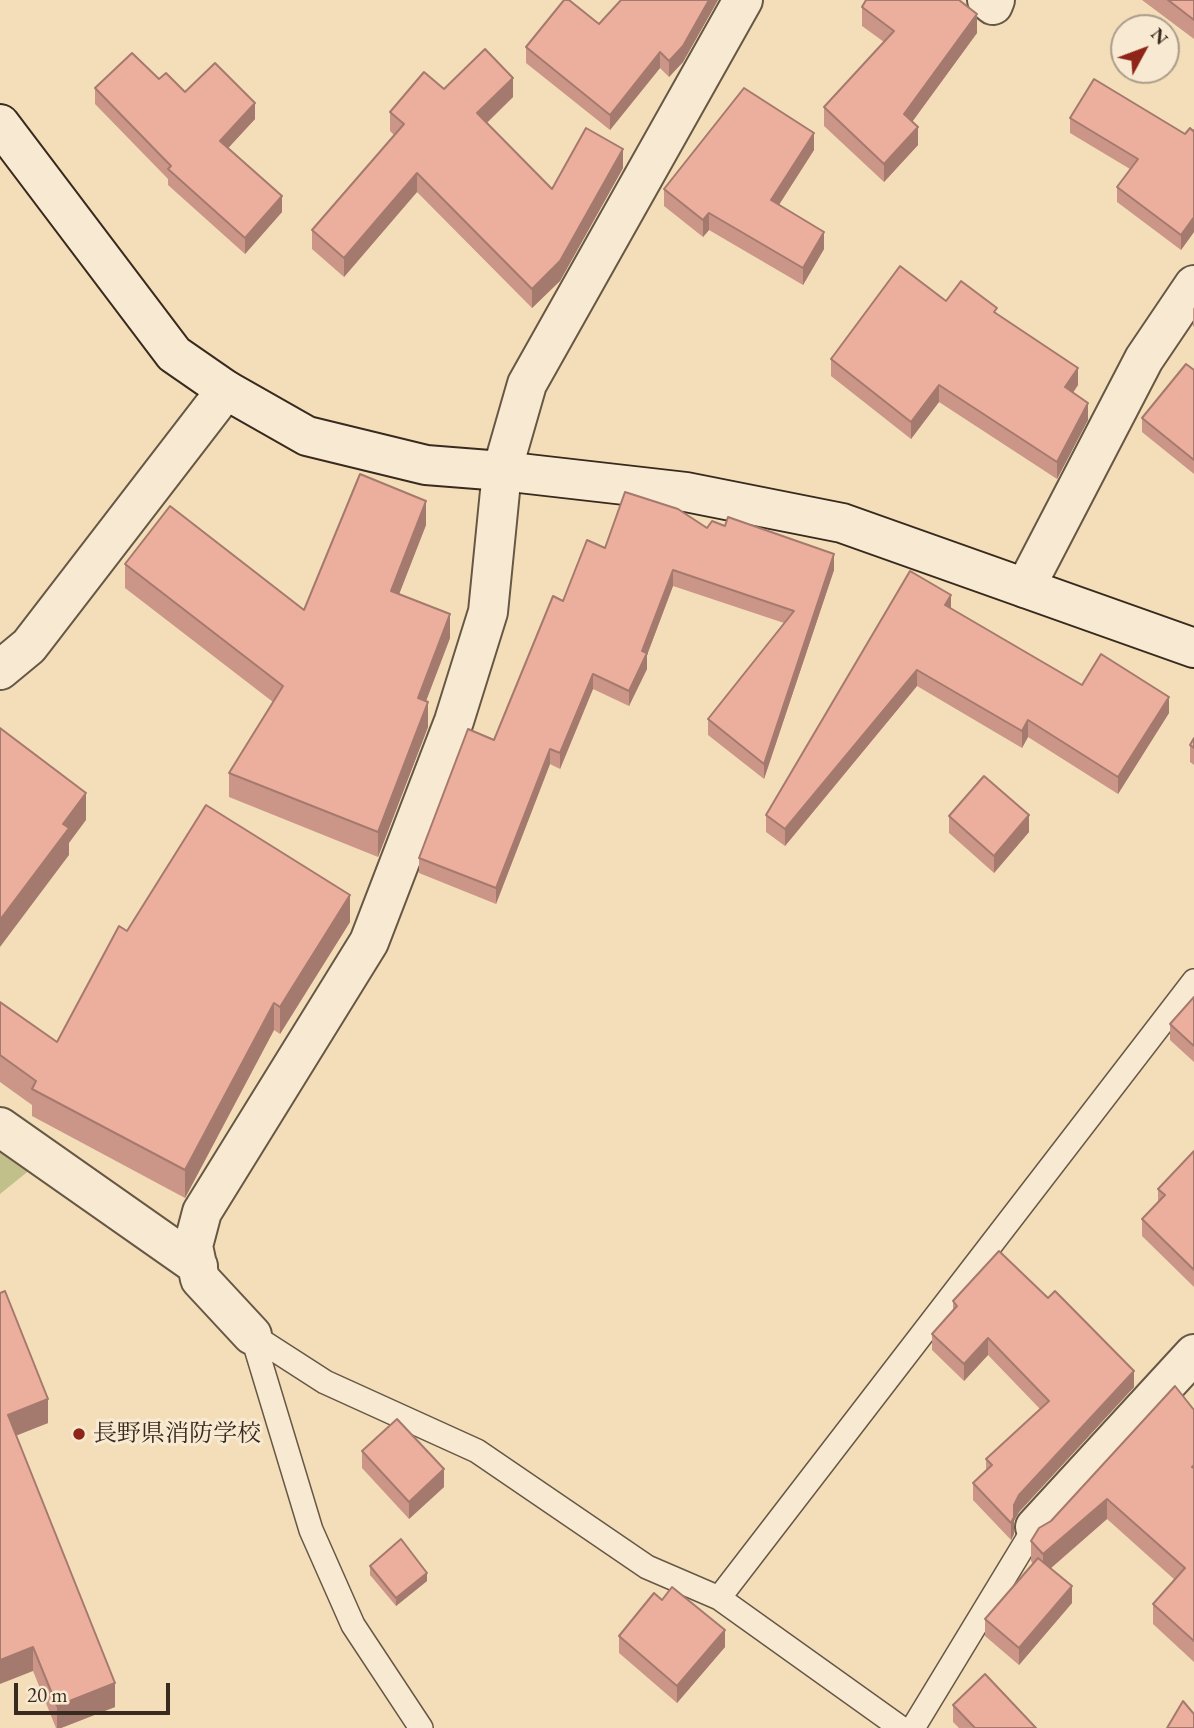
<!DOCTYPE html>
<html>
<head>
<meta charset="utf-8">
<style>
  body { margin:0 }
  #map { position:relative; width:1194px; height:1728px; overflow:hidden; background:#f4deb9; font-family:"EB Garamond",serif }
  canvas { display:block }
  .north { position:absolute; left:1110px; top:14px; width:70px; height:70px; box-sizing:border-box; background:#f8ead2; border:2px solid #ab9d8a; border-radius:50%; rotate:49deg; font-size:19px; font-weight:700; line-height:28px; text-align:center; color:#382a1e }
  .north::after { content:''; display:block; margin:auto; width:24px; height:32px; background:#8f2418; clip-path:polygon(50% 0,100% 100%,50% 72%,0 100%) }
  .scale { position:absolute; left:14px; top:1683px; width:156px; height:32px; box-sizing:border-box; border:4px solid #382a1e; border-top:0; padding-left:9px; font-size:21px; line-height:24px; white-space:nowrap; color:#382a1e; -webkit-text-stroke:5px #f8ead2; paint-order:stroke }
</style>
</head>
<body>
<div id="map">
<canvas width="1194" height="1728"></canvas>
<div class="north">N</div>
<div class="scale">20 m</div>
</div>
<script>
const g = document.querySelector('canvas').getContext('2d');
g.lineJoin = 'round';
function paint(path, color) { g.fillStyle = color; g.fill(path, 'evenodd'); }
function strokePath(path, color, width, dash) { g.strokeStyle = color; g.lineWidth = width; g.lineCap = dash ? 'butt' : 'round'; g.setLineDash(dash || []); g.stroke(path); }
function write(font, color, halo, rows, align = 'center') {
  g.font = font + ' "EB Garamond","Noto Serif JP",serif'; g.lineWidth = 6; g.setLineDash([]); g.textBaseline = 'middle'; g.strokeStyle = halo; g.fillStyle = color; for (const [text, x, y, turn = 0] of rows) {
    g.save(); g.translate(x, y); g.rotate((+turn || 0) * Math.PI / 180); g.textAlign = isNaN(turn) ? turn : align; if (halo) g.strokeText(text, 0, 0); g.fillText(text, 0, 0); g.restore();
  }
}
const green = new Path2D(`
  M0,1140l36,25 -36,29z`);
const lane = new Path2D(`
  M252,1335l73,47 152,69 170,116 72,31 182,130
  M252,1335l59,195 42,95 68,103
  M719,1598l475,-617
  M913,1728l122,-201`);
const street = new Path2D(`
  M987,0l6,5 2,-5
  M1025,588l119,-229 50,-74
  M0,670l29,-24 197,-256
  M0,1127l198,139
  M252,1335l-52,-56 -7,-33 9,-34 167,-270 85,-221 34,-109 14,-141 25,-87 216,-384
  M1035,1527l159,-173`);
const secondary = new Path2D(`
  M0,124l174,230 52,36 81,46 119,29 76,6 184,21 156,31 352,125`);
const wall = new Path2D(`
  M621,0h97l-35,62 -14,15 -9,-9 -50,62 -84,-67v-16l73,-23z
  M1142,0h52v39z
  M862,7l115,26 -65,89 6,23 -34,37 -60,-56v-19l60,-65 -22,-16z
  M159,79l26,13 70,27 -27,29 54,64 -37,42 -77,-69v-6l-73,-75v-16z
  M444,89l69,8 -26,26 65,66 71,-21 -63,113 -28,27 -115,-116 -73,85 -32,-28v-19l82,-95 -4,-4v-19z
  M1070,118l115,16 9,-4v102l-13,18 -64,-48v-15l13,-18 -60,-36z
  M814,150l-35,55 45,44 -21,36 -94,-55 -6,7 -39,-31v-17z
  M946,301l51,13 81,71 -5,8 15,27 -31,59 -118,-77 -28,37 -80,-63v-17z
  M1194,307v20l-1,-1v-17z
  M1194,370v104l-52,-42v-14z
  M426,525l-27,69 51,44 -24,63 2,26 -50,130 -149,-60v-24l44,-71 -148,-114v-24l179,46z
  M707,528l127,42 -70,209 -56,-44v-16l76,-96 -111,-37 -26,69v14l-18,37 -36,-17 -33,80 -10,-5 -54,140 -77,-31v-15l75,-118 69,-139 42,-53z
  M951,608l131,77 87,28 -51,81 -90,-57 -6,11 -105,-62 -132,160 -19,-14v-17z
  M1194,738v27l-4,-3v-17z
  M949,816l80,16 -35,41 -45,-40z
  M350,922l-70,112 -6,-4 -89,168 -153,-82v-11l-32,-23v-80l57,40 70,-111z
  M1194,997v65l-24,-22v-16z
  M1194,1151v136l-52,-51v-17l16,-17v-13z
  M0,1293l48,130 -32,12 99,272 -54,21h-5l-23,-57z
  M953,1301l181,86 -115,125 -5,9v13l-3,6 -38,-40v-17l13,-13v-11l54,-50 -52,-54 -24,26 -32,-31v-16l21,-23z
  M1194,1410v252l-41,-38v-20l22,-24 -68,-61 -56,49 21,35 -53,62 -34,-29v-17l48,-55 -2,-3v-20l20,-20z
  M362,1451l82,36 -35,32 -47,-51z
  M370,1566l57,15 -31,25 -26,-31z
  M619,1636l106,11 -48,56 -58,-50z
  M953,1705l83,23h-77l-6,-6z`);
const shadedWall = new Path2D(`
  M709,0h9l-35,62 -14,15v-16z
  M977,14v19l-73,100v-19z
  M660,52v16l-50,62v-15z
  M513,78v19l-36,35v-19z
  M255,103v16l-35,38v-16z
  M918,127v18l-34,37v-18z
  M814,133v17l-43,67v-17z
  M623,149v19l-63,113 -28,27v-19z
  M417,173v19l-73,85v-19z
  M282,196v16l-37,42v-16z
  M709,213v17l-6,7v-17z
  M1194,217v15l-13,18v-15z
  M824,232v17l-21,36v-17z
  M1078,368v17l-13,19v-17z
  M939,385v17l-28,37v-17z
  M1088,403v17l-31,59v-17z
  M426,501v24l-35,90v-24z
  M834,554v16l-70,209v-15z
  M673,570v16l-26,69v14l-18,37v-15l13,-40z
  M951,595v17l-6,-7z
  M450,614v24l-32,84v-24z
  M917,670v16l-132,160v-17z
  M593,674v15l-33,80v-16z
  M1169,697v16l-51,81v-17z
  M428,702v25l-50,130v-25z
  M1028,720v17l-6,11v-17z
  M550,749v15l-54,140v-16z
  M86,793v27l-17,23v12l-69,92v-27l63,-96z
  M1029,815v17l-35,41v-17z
  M350,895v27l-70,112v-27z
  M274,1003v27l-89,168v-28z
  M988,1338v17l-24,26v-17z
  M1134,1371v16l-115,125 -5,9v13l-3,6v-17l3,-18 5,-10z
  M48,1399v24l-40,16v-24z
  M444,1469v18l-35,32v-17z
  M1107,1499v20l-64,56v-21z
  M427,1573v8l-31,25v-8z
  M1072,1586v17l-53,62v-17z
  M725,1630v17l-48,56v-17z
  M33,1647v24l-33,13v-24z
  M115,1683v24l-54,21h-4v-22z`);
const building = new Path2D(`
  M564,0h5l30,24 22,-24h88l-26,46 -14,15 -9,-9 -50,63 -84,-68z
  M866,0h93l18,14 -73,100 14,13 -34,37 -60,-57 70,-76 -32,-24z
  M1168,0h26v20z
  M485,49l28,29 -36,35 75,76 34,-61 37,21 -63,112 -28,28 -115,-116 -73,85 -32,-28 92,-106 -14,-12 34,-40 20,17z
  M132,53l27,26 7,-6 19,19 30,-29 40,40 -35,38 62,55 -37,42 -77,-69 3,-3 -76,-78z
  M1094,79l91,55 5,-6 3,3 1,-1v87l-13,18 -64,-48 21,-28 -68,-41z
  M744,88l70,45 -43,67 53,32 -21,36 -94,-55 -6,7 -39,-31z
  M900,266l46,35 15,-20 36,27 -3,4 84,56 -13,19 23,16 -31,59 -118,-77 -28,37 -80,-63z
  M1186,364l8,6v90l-52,-42z
  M360,474l66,27 -35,90 59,23 -32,84 10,4 -50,130 -149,-59 54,-87 -158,-122 45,-58 134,104z
  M625,492l53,17 29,19 5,-7 13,5 3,-9 106,37 -70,210 -56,-45 86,-108 -121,-41 -31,81 5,2 -18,38 -36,-17 -33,79 -10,-4 -54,139 -77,-30 49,-129 26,11 59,-144 10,5 24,-61 18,8z
  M910,571l41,24 -6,10 137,80 19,-31 68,43 -51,80 -90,-57 -6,11 -105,-61 -132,159 -19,-14z
  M0,728l86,65 -23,31 6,4 -69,92z
  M1194,738v10l-4,-3z
  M984,776l45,39 -35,41 -45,-40z
  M206,805l144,90 -70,112 -6,-4 -89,167 -153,-81 4,-8 -36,-26v-53l57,40 62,-116 8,5z
  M1194,997v49l-24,-22z
  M1194,1151v119l-52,-51 23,-24 -7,-6z
  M999,1251l49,47 7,-7 79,80 -115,124 -5,10v12l-3,6 -38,-40 19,-18 -6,-6 63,-58 -61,-63 -24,26 -32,-30 25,-28 -4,-5z
  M5,1291l43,108 -40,16 107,268 -58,23 -24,-59 -33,13v-367z
  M1175,1386l19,24v55l-2,2 2,1v173l-41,-37 32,-36 -78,-69 -64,55 -12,-13 8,-13 12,-7z
  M397,1419l47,50 -35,33 -47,-51z
  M401,1539l26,34 -31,25 -26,-32z
  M1038,1558l34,28 -53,62 -34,-29z
  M672,1587l53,43 -48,56 -58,-50 35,-43 8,7z
  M985,1674l51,54h-61l-22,-23z
  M1183,1701l11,13v14h-27z`);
const markers = [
  [79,1434,7,"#8f2418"]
];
const poiNames = [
  ["長野県消防学校",93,1434]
];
paint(green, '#c1c08b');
strokePath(lane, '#675745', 26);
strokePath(street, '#675745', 42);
strokePath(secondary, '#382a1e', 42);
strokePath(lane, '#f8ead2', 23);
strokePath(street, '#f8ead2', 38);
strokePath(secondary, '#f8ead2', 38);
paint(wall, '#cb9687');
paint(shadedWall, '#a57a6e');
paint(building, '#ecae9d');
strokePath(building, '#a57a6e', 2);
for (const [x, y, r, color] of markers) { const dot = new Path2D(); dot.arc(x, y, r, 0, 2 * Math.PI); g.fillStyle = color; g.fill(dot); strokePath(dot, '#f8ead2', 2.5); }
write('24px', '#382a1e', '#f8ead2', poiNames, 'left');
</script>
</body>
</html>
